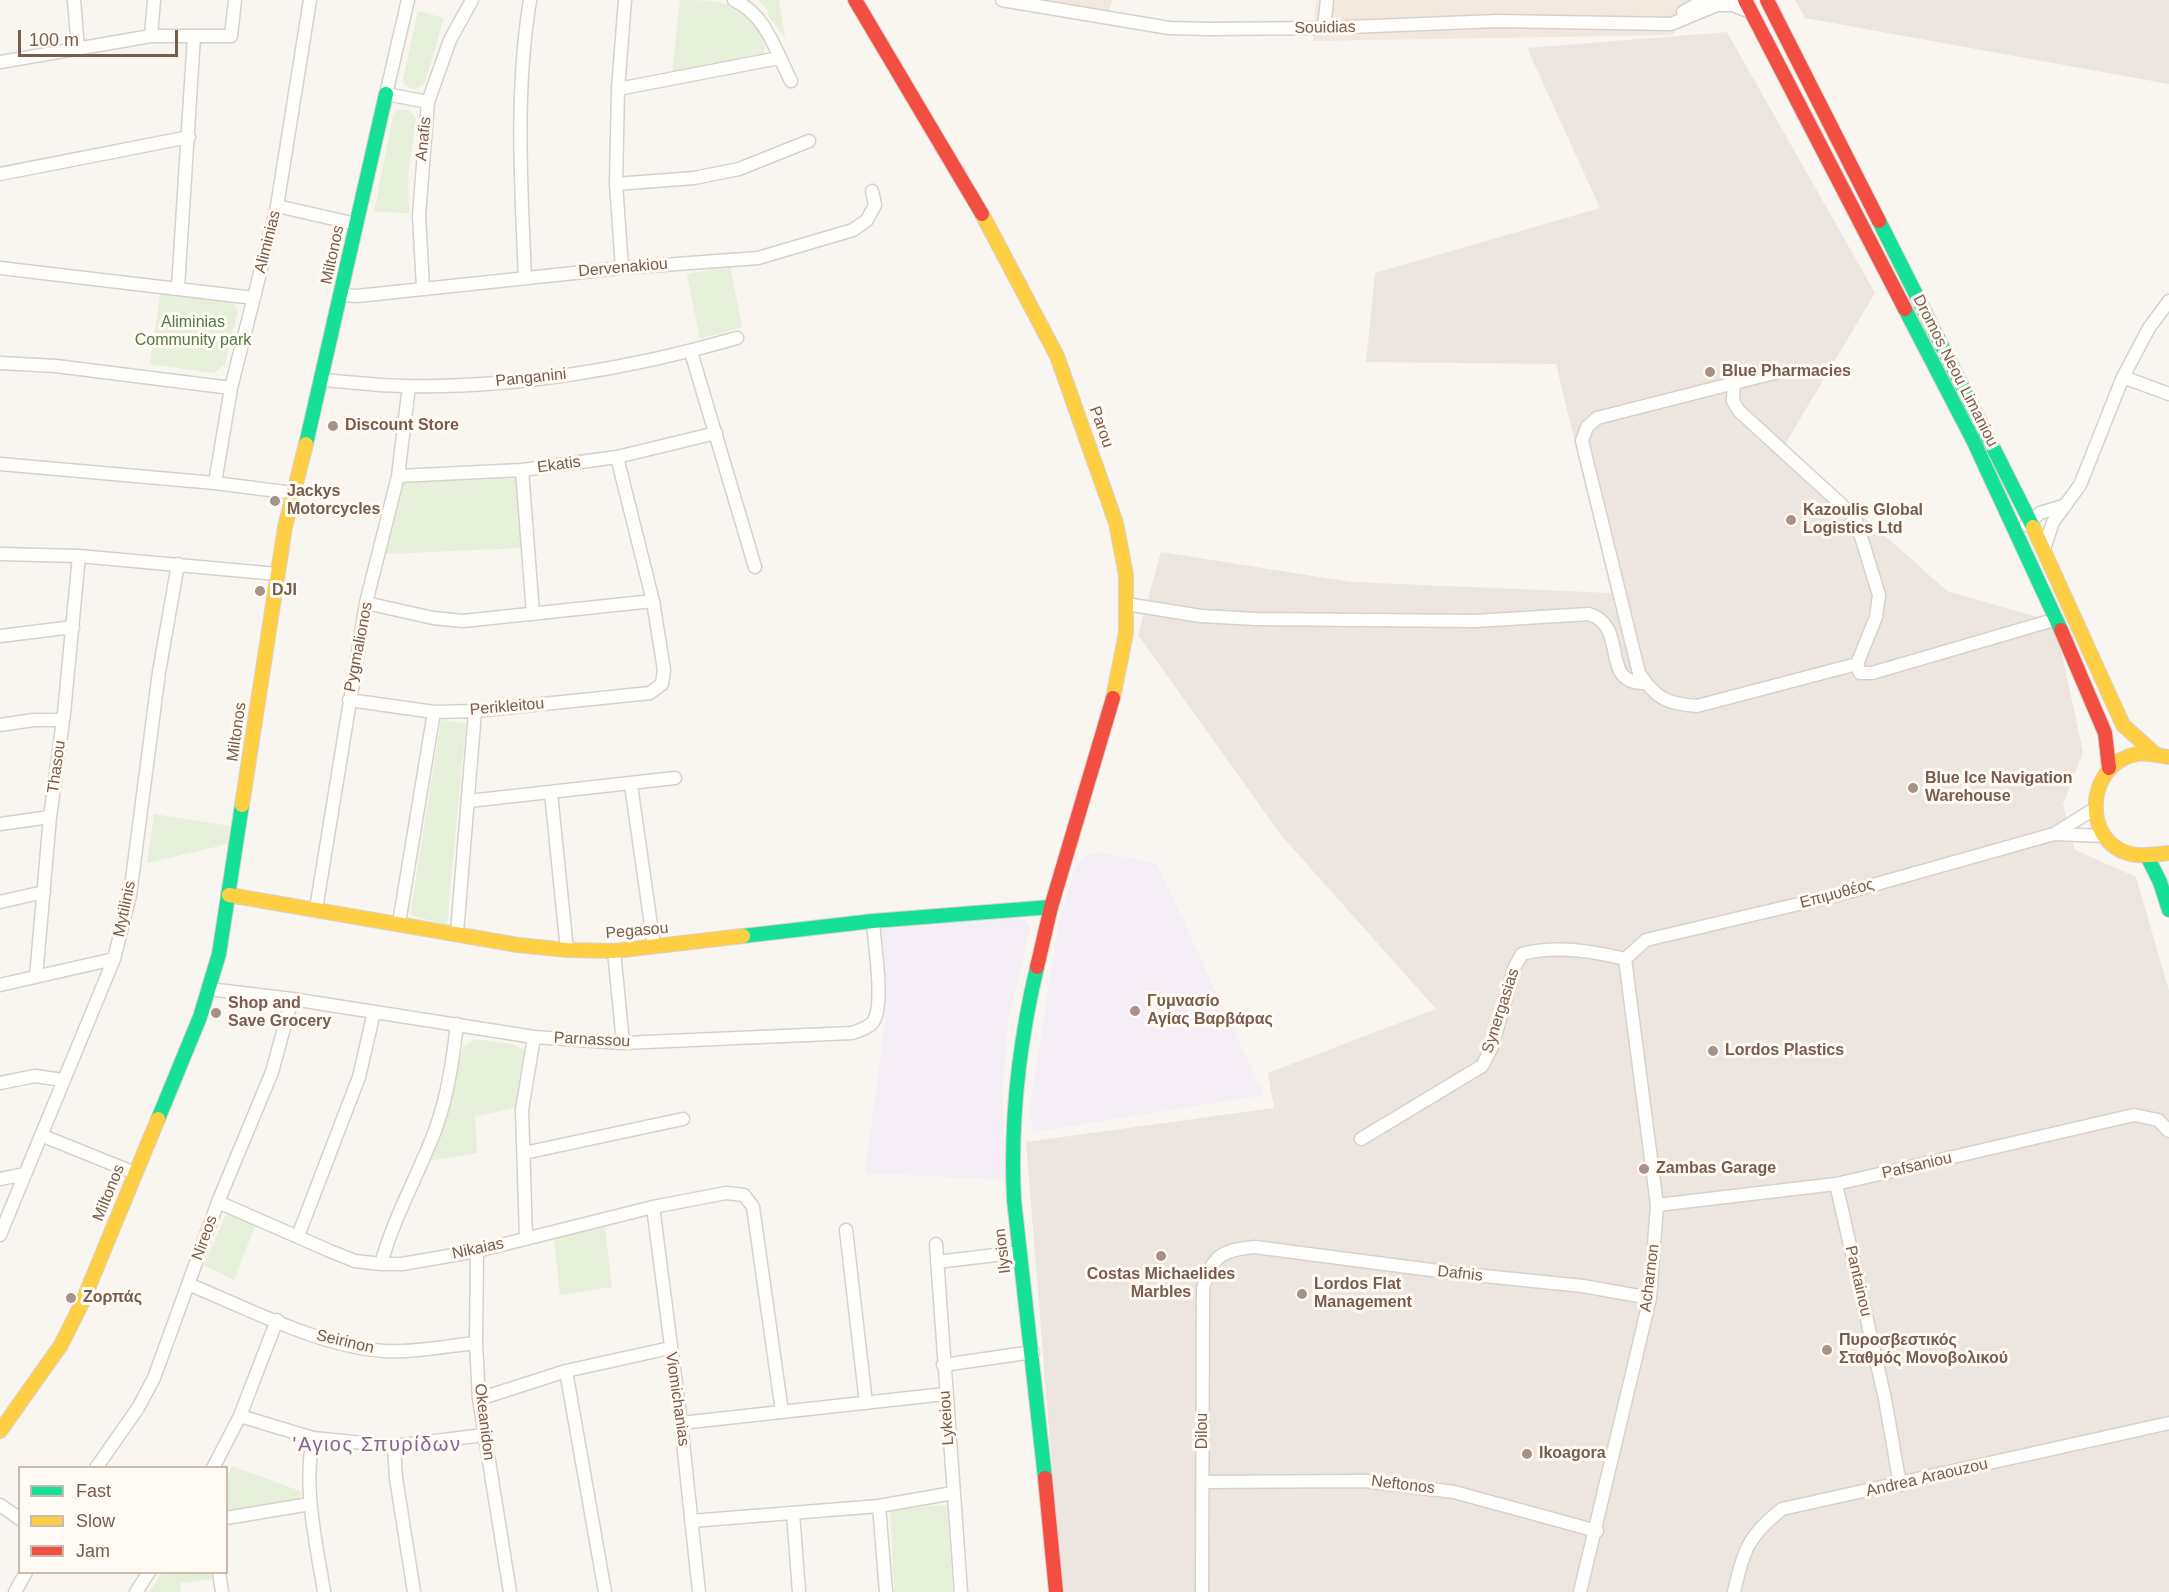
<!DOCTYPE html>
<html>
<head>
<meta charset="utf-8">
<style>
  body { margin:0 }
  #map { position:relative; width:2169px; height:1592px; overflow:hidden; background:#f9f5f0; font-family:Arial,sans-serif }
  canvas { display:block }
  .legend { position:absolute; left:18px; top:1466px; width:210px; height:108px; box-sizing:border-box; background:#fffaf3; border:2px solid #cabbb1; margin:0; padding:8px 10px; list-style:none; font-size:18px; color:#7a5c4d }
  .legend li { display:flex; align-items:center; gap:12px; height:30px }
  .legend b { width:30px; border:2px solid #cabbb1 }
  .scale { position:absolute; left:18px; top:30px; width:160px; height:27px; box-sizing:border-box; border:3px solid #7a5c4d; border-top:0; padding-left:8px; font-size:18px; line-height:21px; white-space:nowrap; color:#7a5c4d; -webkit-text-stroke:4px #fffaf3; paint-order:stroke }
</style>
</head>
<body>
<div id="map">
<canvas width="2169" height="1592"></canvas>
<ul class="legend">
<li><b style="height:8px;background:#16e098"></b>Fast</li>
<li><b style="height:8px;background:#ffcf43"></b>Slow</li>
<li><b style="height:8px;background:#f24e42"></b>Jam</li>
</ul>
<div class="scale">100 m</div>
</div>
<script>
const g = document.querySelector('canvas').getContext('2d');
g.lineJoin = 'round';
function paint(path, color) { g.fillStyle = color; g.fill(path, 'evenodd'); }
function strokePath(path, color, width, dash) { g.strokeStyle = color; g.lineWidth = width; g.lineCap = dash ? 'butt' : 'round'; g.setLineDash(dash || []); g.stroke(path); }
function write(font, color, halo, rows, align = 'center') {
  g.font = font + ' Arial,sans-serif'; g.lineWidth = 6; g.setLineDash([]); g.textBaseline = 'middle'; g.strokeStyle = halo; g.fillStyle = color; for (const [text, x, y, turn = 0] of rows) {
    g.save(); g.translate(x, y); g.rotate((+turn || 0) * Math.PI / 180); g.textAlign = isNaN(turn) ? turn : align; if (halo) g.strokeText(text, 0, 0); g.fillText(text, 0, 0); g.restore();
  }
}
const residential = new Path2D(`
  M1036,0h76l-3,12z
  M1316,0h387l-31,35 -359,6z`);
const industrial = new Path2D(`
  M1795,0h374v84l-364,-66z
  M1727,32l148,261 -91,153 163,145 108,31 28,130 -20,52 12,46 61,27 33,114v601h-1107l-36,-450 248,-34 -6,-35 168,-64 -156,-175 -142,-199 23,-83 190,30 260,11 -55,-229 -190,-2 9,-89 225,-65 -73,-160z`);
const education = new Path2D(`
  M1101,852l56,12 107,231 -230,37 -5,-18 29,-188 17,-58 8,-11z
  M1022,915l8,12 -22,96 -6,75 4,82 -141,-7 20,-150 -4,-99z`);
const green = new Path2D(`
  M680,0c29,0 60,0 76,27 6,10 10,15 8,27l-92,21z
  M758,0h21l6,38 -17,-22v-6z
  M418,11l26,7 -19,65 -11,7 -10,-6 -1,-5z
  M398,110h11l7,9 -8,57 1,37 -35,-1 19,-96z
  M730,266l12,61 -42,12 -13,-65z
  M161,289l70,11 7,11 -13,53 -11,9 -64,-9z
  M516,478l5,70 -135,6 17,-71z
  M441,720l25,3 -19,202 -37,-10z
  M154,814l76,12 -2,18 -81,19z
  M476,1039l36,5 12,6 -9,58 -40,8 2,37 -48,8 17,-40 17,-74z
  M227,1212l30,9 -23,59 -30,-15z
  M605,1227l7,60 -52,8 -6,-57z
  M232,1466l68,25 2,4 -3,4 -72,14v-37z
  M947,1505l6,87h-59l-4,-84z
  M162,1573h52l1,6 -35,4 1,9h-32z`);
const street = new Path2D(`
  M74,0l4,49
  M408,0l-22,94 42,8
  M734,0c33,16 41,50 57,81
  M1002,0l167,28 40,1 115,-1 173,-7 174,3 46,-19h16l17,7
  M1683,12l23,-12
  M1324,28l3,-28
  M151,36l3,-36
  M0,62l151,-26h80l4,-36
  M618,89l161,-31
  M0,174l189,-37
  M616,184l78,-6 45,-9 70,-28
  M277,206l79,18
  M0,268l254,30
  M622,268l-6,-84 2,-95 7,-89
  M525,278c-4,-93 -10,-187 5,-278
  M178,287l16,-251
  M423,288l-4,-73 9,-113 22,-62 22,-40
  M341,295l16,1 265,-28 136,-10 95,-28 14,-10 8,-15 -3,-14
  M691,352l64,215
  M0,363l56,3 175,22
  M1778,372l-181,46 -10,9 -5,14 57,232c17,26 29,31 58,33l160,-42
  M2123,377l46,17
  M322,380c29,2 58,6 87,6 107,2 225,-18 328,-48
  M1734,383l-1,18 6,10 116,106 24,78 -3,22 -19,47 3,9h12l185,-54
  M0,464l215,19 78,10
  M522,470l11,144
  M398,476l124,-6 95,-13 99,-24
  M215,483l16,-95 46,-182 33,-206
  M2026,525l14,-12 23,-7
  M2044,549l9,-27 27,-37 43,-108 26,-49 20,-27
  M0,554l79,2 198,18
  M366,603l67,15 30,3 190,-20
  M1126,604l75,12 55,3 219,2 114,-7c41,13 9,70 56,69
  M0,636l73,-9
  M349,700l85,12 41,-1 175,-18 12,-9 2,-14 -11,-69 -36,-144
  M0,725l33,-5h30
  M631,785l23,161
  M551,793l16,157
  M469,801l206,-23
  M0,824l50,-7
  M2055,834l49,2
  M0,902l44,-10
  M316,909l50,-306 32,-127 11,-90
  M399,923l35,-211
  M457,933l18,-222
  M614,951l9,92
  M1625,959l21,-19 195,-46 213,-60 40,-25
  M36,977l14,-160 14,-104 15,-157
  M0,985l114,-26
  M209,989l83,10 242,38 89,6 229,-10c8,-3 15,-4 21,-11 12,-17 1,-79 0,-101
  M0,1083l35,-7 28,4
  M43,1136l92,37
  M1361,1139l121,-73 10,-19 23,-81 7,-12c32,-9 71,-3 103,5
  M524,1153l159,-34
  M0,1179l25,-5
  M1836,1184l49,215 15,86
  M218,1202l112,49 25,10 26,3h21l75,-13 176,-44 73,-14 18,2 9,12 29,205
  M1657,1205l179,-21 298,-69 24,5 11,11
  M653,1207l28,216 18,169
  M846,1230l20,173
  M0,1235l114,-276 16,-64 29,-223 19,-108
  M298,1236l61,-159 15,-65
  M526,1238l-4,-128 12,-73
  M936,1244l25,348
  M477,1251l-1,92 3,56 31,193
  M937,1262l83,-10
  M381,1264c13,-48 38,-90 55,-136 12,-34 17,-69 21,-104
  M188,1284c61,25 130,62 196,67 29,2 62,-5 92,-8
  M943,1365l90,-13
  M566,1371l39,221
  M479,1399l87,-28 104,-23
  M240,1416l73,22 81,8 90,-11
  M681,1423l264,-29
  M313,1438c-10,52 3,103 11,154
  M394,1446l2,32 18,114
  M96,1468l42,-60 16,-30 64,-176 54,-130 20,-73
  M213,1468l27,-52 37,-96
  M1203,1482l162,-1 89,11 143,39
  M0,1505l20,14
  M879,1506l7,86
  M793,1513l6,79
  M226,1518l84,-14
  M691,1521l188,-15 74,-13
  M219,1572l3,20
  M15,1592l11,-20
  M136,1592l13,-20
  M1202,1592l1,-303c9,-34 19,-39 52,-42l199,26 129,13 67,12
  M1580,1592l70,-294 7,-93 -32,-246
  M1734,1592c9,-41 14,-56 48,-83l387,-86`);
const fast = new Path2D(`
  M1879,221l154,306
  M1905,309l68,131 88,190
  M306,444l80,-350
  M2148,858l12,24 9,28
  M743,936l130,-15 178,-14
  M1037,967c-18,76 -27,155 -23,233l31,278
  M158,1119l42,-102 19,-63 23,-149`);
const slow = new Path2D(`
  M982,214l75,142 59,167 10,52v58l-13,65
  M2033,527l90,198 31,28
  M2169,757c-10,-1 -23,-5 -32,-3 -54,10 -56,95 0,101 10,1 22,-1 32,-2
  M242,805l43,-278 21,-83
  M229,895l289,50 49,5 47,1 129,-15
  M0,1431l61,-86 21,-42 76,-184`);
const jam = new Path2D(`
  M855,0l127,214
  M1745,0l160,309
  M1767,0l112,221
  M2061,630l44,103 4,35
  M1037,967l14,-60 62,-209
  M1045,1478l11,114`);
const markers = [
  [1710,372,6,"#a69286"],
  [333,426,6,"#a69286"],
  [275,501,6,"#a69286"],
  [1791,520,6,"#a69286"],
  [260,591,6,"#a69286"],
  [1913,788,6,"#a69286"],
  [1135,1011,6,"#a69286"],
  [216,1013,6,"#a69286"],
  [1713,1051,6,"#a69286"],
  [1644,1169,6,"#a69286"],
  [1161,1256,6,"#a69286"],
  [1302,1294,6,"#a69286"],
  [71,1298,6,"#a69286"],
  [1827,1350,6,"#a69286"],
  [1527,1454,6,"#a69286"]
];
const streetNames = [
  ["Souidias",1325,28,-1],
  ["Anafis",424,139,-84],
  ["Aliminias",268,242,-76],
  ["Miltonos",333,255,-78],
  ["Dervenakiou",623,268,-5],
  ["Dromos Neou Limaniou",1955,371,63],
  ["Panganini",531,378,-6],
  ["Parou",1101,427,70],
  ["Ekatis",559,465,-8],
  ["Pygmalionos",359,647,-79],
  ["Perikleitou",507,707,-5],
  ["Miltonos",237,732,-82],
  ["Thasou",57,767,-82],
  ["Επιμυθέος",1837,894,-15],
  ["Mytilinis",125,909,-78],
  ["Pegasou",637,931,-5],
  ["Synergasias",1501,1011,-72],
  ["Parnassou",592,1040,3],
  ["Pafsaniou",1917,1166,-13],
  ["Miltonos",109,1193,-68],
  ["Nireos",205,1238,-70],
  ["Nikaias",478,1249,-12],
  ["Ilysion",1003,1251,-97],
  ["Dafnis",1460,1274,6],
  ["Acharnon",1650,1278,-83],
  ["Pantainou",1858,1281,77],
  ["Seirinon",345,1342,13],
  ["Viomichanias",677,1399,82],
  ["Lykeiou",947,1418,-94],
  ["Okeanidon",484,1422,83],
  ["Dilou",1203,1431,-90],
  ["Andrea Araouzou",1927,1478,-13],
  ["Neftonos",1403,1485,7]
];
const parkNames = [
  ["Aliminias",193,323],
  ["Community park",193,341]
];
const poiNames = [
  ["Blue Pharmacies",1722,372],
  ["Discount Store",345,426],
  ["Jackys",287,492],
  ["Motorcycles",287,510],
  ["Kazoulis Global",1803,511],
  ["Logistics Ltd",1803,529],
  ["DJI",272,591],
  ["Blue Ice Navigation",1925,779],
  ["Warehouse",1925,797],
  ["Γυμνασίο",1147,1002],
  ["Αγίας Βαρβάρας",1147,1020],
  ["Shop and",228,1004],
  ["Save Grocery",228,1022],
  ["Lordos Plastics",1725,1051],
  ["Zambas Garage",1656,1169],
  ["Costas Michaelides",1161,1275,"center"],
  ["Marbles",1161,1293,"center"],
  ["Lordos Flat",1314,1285],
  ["Management",1314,1303],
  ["Ζορπάς",83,1298],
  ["Πυροσβεστικός",1839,1341],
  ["Σταθμός Μονοβολικού",1839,1359],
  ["Ikoagora",1539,1454]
];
const quarterNames = [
  ["'Αγιος Σπυρίδων",377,1445]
];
paint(residential, '#f2e8de');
paint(industrial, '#ede5e0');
paint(education, '#f6eef6');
paint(green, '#e7f0db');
strokePath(street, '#d7d1cb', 15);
strokePath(fast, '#d9d2cb', 16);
strokePath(slow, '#d9d2cb', 16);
strokePath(jam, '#d9d2cb', 16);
strokePath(street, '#fefefd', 12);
strokePath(fast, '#16e098', 14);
strokePath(slow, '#ffcf43', 14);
strokePath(jam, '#f24e42', 14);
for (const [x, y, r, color] of markers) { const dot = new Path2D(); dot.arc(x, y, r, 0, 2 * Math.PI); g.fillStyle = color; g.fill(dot); strokePath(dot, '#fffaf3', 2); }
write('16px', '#7a5c4d', '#fffaf3', streetNames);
write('16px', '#537a41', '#fffaf3', parkNames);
write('bold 16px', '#7a5c4d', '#fffaf3', poiNames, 'left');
g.letterSpacing = '1.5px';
write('20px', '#846695', '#fffaf3', quarterNames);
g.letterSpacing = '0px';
</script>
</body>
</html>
